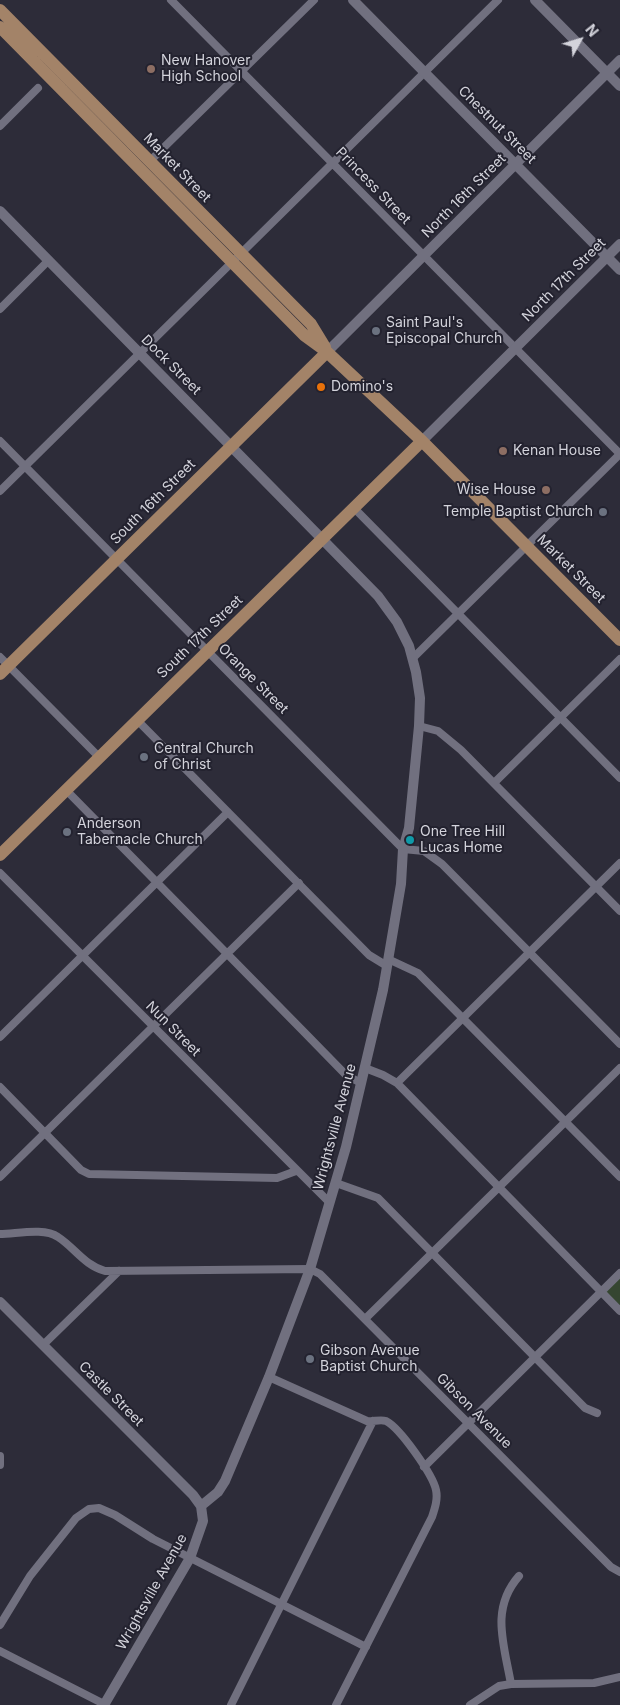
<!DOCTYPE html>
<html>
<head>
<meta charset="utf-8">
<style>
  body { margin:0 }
  #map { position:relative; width:620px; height:1705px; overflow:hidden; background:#2d2c39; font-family:Inter,sans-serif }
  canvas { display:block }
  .north { position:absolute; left:555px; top:15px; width:50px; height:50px; -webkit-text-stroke:4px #23222f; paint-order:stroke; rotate:51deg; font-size:14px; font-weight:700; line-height:20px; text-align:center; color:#d3d3db }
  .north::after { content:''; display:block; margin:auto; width:18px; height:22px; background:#d3d3db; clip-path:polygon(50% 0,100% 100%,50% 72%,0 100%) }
</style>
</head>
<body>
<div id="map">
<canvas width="620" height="1705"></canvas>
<div class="north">N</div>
</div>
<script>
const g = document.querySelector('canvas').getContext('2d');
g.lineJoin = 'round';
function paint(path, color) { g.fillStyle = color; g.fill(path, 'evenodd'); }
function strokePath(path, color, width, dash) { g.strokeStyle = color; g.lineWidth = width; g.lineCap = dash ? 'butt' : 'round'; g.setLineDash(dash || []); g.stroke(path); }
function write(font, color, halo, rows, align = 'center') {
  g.font = font + ' Inter,sans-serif'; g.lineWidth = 4; g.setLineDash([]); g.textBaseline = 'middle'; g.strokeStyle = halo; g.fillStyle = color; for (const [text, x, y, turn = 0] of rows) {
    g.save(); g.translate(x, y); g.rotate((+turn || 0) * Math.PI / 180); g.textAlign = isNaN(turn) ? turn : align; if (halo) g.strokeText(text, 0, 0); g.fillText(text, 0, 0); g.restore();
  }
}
const green = new Path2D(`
  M620,1273v37l-19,-18z`);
const minor = new Path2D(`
  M171,0l449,454
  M0,126l38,-38
  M150,161l164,-161
  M0,309l49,-49
  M0,441l403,408 21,2 18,13 178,180
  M0,491l498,-491
  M354,508l266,270
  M0,657l99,100
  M413,658l207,-204
  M137,720l232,235 18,11
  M419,726l19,5 23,19 159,161
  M494,783l126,-124
  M66,790l239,243 41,42 15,8
  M0,873l329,329
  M388,959l30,14 202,204
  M0,1037l228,-225
  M365,1068l18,7 14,8 223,228
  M397,1083l223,-220
  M0,1087l81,83 8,4 188,4 19,-7
  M0,1177l299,-294
  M336,1183l42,15 207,210 12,5
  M0,1234c16,0 44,-7 58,3 17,11 26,28 47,34l205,-2 10,5 291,293 9,5
  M365,1319l255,-251
  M43,1345l76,-74
  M269,1377l98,44c6,1 13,-2 19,0 14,7 47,54 50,69 2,9 -1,18 -4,27l-96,188
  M0,1456v9
  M424,1467l196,-194
  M0,1625l30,-49 46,-58 13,-9 10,-1 16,7 38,24 213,108
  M0,1651l106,54
  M511,1684c-7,-40 -21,-75 8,-108
  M231,1705l142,-284
  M470,1705l29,-19 12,-2 83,-1 26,-6`);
const tertiary = new Path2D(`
  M353,0l267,270
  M535,0l85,86
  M0,211l378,385 19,26 12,24 7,26 4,26 -1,28 -10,102 -6,21 -2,35 -18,106 -37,157 -36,122 -41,108 -44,104 -7,11 -17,14
  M327,352l293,-292
  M422,441l198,-197
  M0,1302l193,193 8,11 2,15 -13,37 -86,147`);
const primary = new Path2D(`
  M0,10l311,314 14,23
  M0,27l305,309 22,16 95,89 198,199
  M0,674l327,-322
  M0,855l422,-414`);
const markers = [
  [151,69,5,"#8d6e63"],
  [376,331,5,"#6b7280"],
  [321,387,5,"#e8710a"],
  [503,451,5,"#8d6e63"],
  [546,490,5,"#8d6e63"],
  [603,512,5,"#6b7280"],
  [144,757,5,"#6b7280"],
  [67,832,5,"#6b7280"],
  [410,840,5,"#0f9aa8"],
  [310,1359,5,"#6b7280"]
];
const poiNames = [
  ["New Hanover",161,61],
  ["High School",161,77],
  ["Saint Paul's",386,323],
  ["Episcopal Church",386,339],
  ["Domino's",331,387],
  ["Kenan House",513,451],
  ["Wise House",536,490,"right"],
  ["Temple Baptist Church",593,512,"right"],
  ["Central Church",154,749],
  ["of Christ",154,765],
  ["Anderson",77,824],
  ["Tabernacle Church",77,840],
  ["One Tree Hill",420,832],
  ["Lucas Home",420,848],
  ["Gibson Avenue",320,1351],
  ["Baptist Church",320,1367]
];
const streetNames = [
  ["Chestnut Street",497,125,45],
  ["Market Street",177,168,46],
  ["Princess Street",373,186,46],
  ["North 16th Street",464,196,-45],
  ["North 17th Street",564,280,-45],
  ["Dock Street",171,365,45],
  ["South 16th Street",153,502,-45],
  ["Market Street",571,569,45],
  ["South 17th Street",200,637,-44],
  ["Orange Street",253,679,45],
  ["Nun Street",173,1029,45],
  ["Wrightsville Avenue",335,1127,-75],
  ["Castle Street",111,1394,45],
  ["Gibson Avenue",474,1411,45],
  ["Wrightsville Avenue",152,1592,-61]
];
paint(green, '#354631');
strokePath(minor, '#71707f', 8);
strokePath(tertiary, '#71707f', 10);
strokePath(primary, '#a38368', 12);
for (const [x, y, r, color] of markers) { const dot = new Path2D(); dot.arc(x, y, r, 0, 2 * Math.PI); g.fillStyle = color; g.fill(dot); strokePath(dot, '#23222f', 2); }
write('14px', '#d3d3db', '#23222f', poiNames, 'left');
write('14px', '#d3d3db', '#23222f', streetNames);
</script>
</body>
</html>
